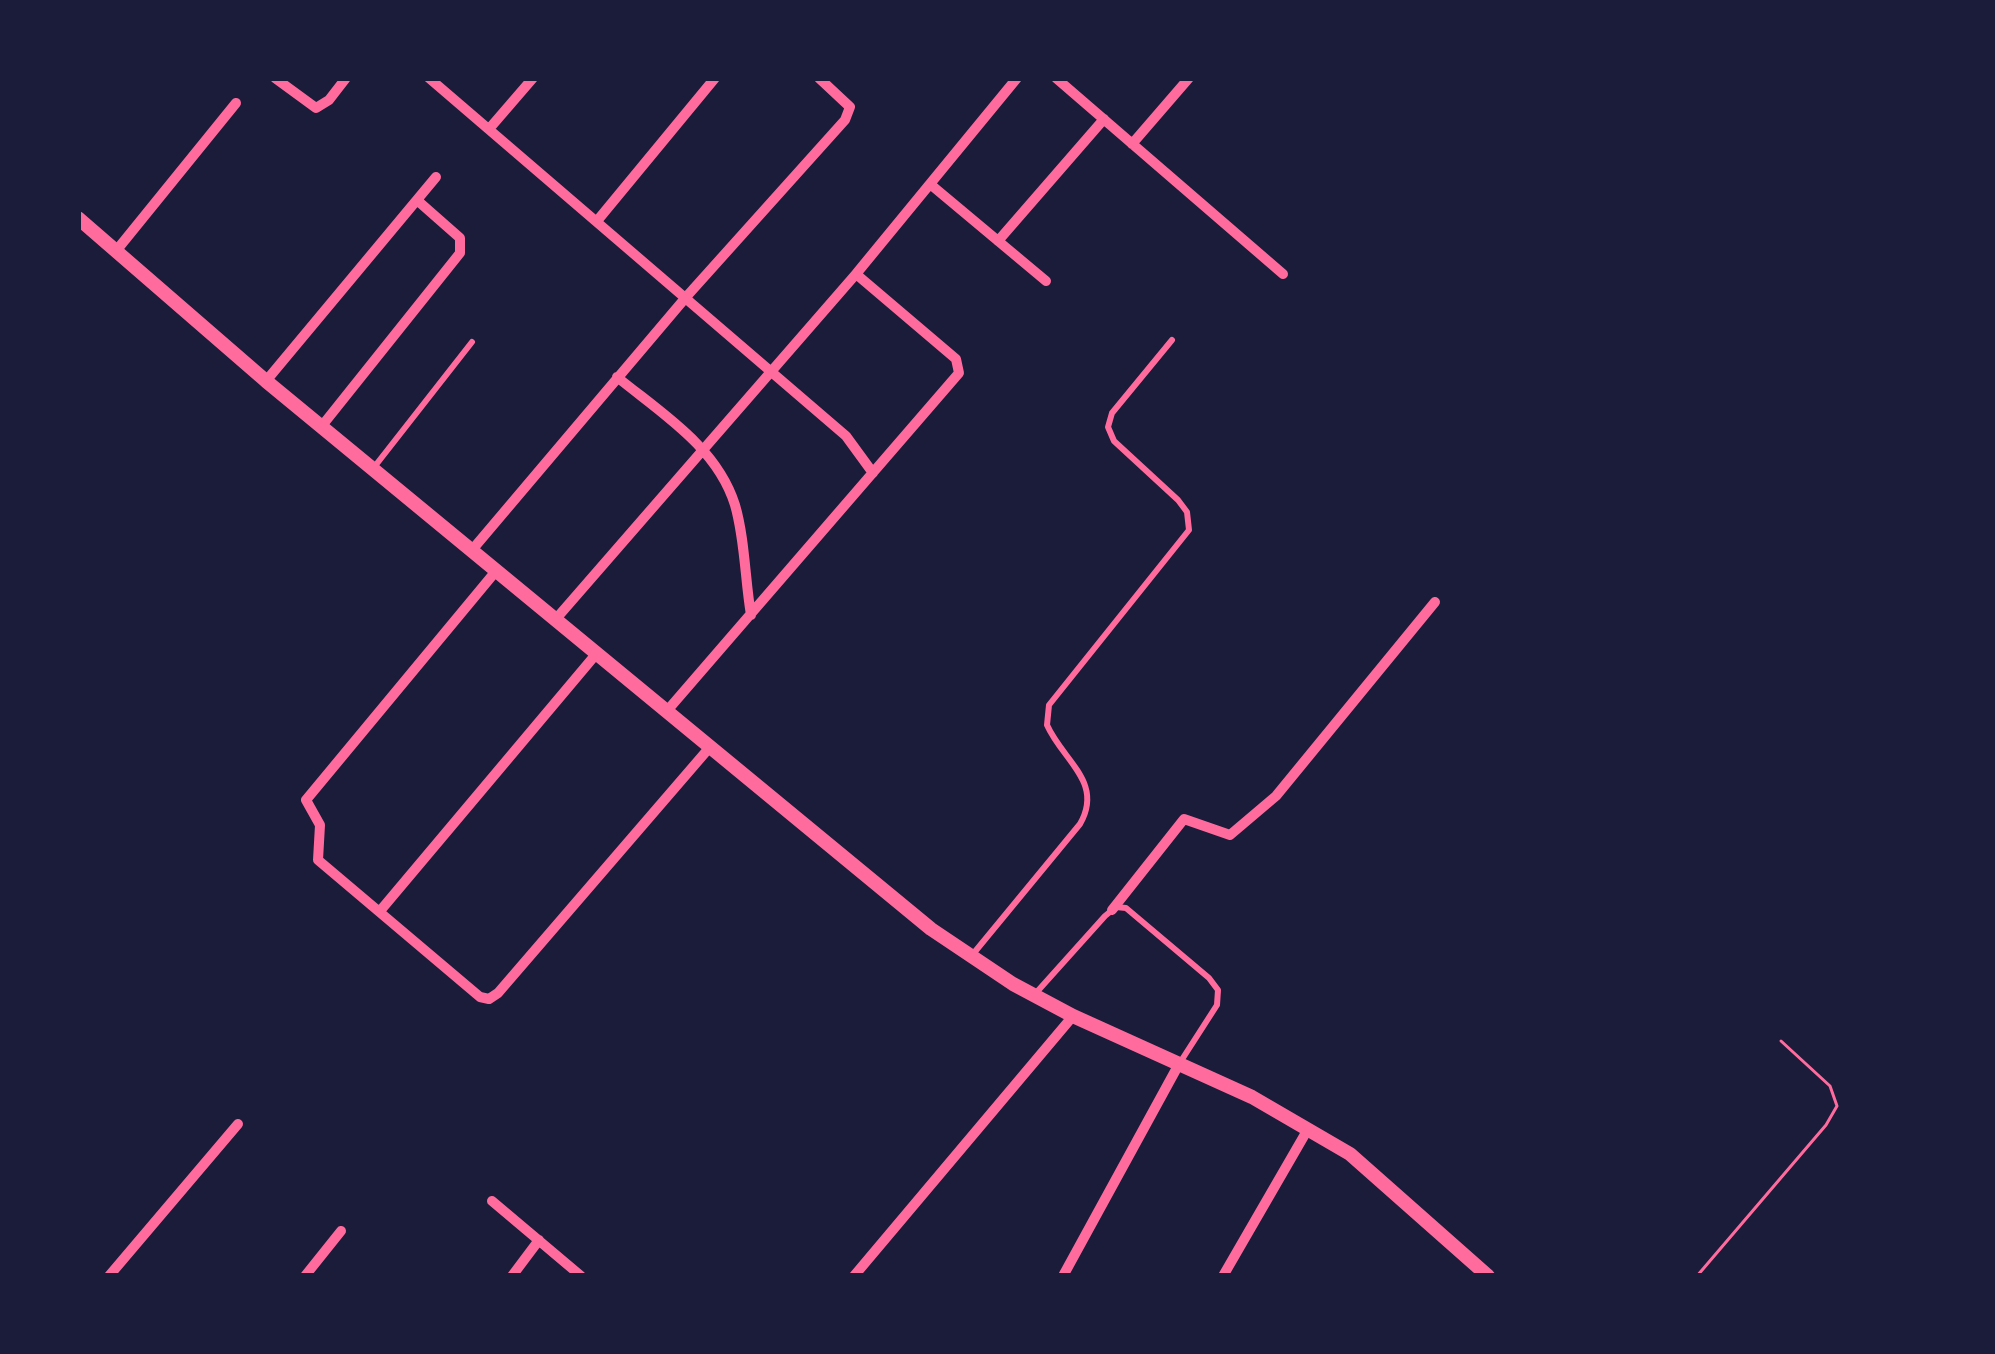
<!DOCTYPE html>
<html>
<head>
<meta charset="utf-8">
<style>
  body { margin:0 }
  #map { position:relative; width:1995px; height:1354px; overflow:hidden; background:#1b1b3a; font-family:"Work Sans",sans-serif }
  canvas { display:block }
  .frame { position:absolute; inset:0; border:81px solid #1b1b3a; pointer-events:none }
</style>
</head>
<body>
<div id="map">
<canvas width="1995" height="1354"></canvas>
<div class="frame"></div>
</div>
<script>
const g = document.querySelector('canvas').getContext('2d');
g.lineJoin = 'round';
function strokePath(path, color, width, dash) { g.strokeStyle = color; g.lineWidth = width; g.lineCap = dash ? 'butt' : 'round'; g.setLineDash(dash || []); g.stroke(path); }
const path = new Path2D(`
  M1697,1276l129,-151 11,-19 -7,-20 -49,-45`);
const service = new Path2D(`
  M375,466l97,-124
  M973,954l107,-130c24,-42 -17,-63 -33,-99l2,-20 140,-175 -2,-18 -9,-12 -64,-59 -6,-14 4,-14 60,-73
  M1035,994l70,-78 11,-9 10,1 83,70 9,12 -1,15 -36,56`);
const minor = new Path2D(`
  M275,78l41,30 13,-8 17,-22
  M429,78l417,358 27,37
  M1056,78l227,196
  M489,129l44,-51
  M1132,144l57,-66
  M930,184l116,97
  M597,221l118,-143
  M998,241l106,-122
  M116,251l120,-148
  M617,377c44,36 100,70 118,128 10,34 10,75 16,110
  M266,381l170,-204
  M321,427l139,-174v-15l-42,-37
  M472,550l215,-254 158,-176 5,-13 -31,-29
  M496,571l-190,229 14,25 -2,35 162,137 9,2 9,-6 212,-246
  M555,620l301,-346 161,-196
  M666,712l293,-339 -3,-14 -100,-85
  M1112,910l72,-91 46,16 46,-39 159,-194
  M380,911l217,-258
  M492,1201l89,75
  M109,1276l129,-152
  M305,1276l36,-45
  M512,1276l27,-36
  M854,1276l219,-260
  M1063,1276l116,-212
  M1223,1276l85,-147`);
const tertiary = new Path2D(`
  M78,218l188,163 665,548 82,55 60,32 179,81 98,57 138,122`);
strokePath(path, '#ff6b9d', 3);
strokePath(service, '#ff6b9d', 6);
strokePath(minor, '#ff6b9d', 10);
strokePath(tertiary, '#ff6b9d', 14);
</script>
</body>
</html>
